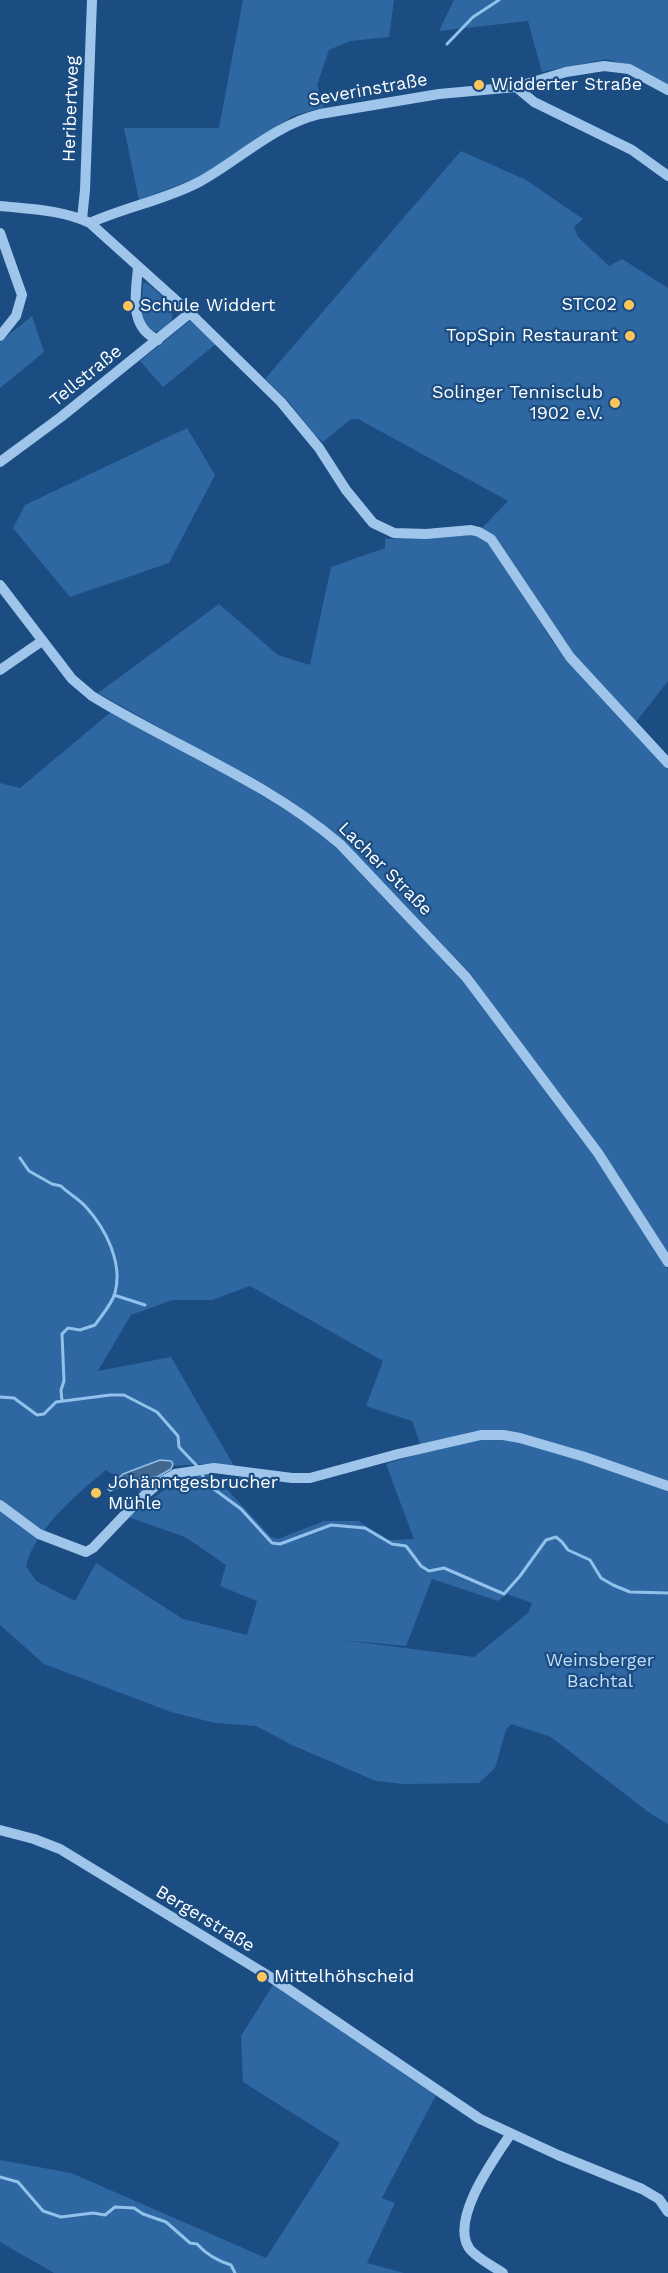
<!DOCTYPE html>
<html>
<head>
<meta charset="utf-8">
<style>
  body { margin:0 }
  canvas { display:block; background:#1b4d82 }
</style>
</head>
<body>
<canvas width="668" height="2273"></canvas>
<script>
const g = document.querySelector('canvas').getContext('2d');
g.lineJoin = 'round';
function paint(path, color) { g.fillStyle = color; g.fill(path, 'evenodd'); }
function strokePath(path, color, width, dash) { g.strokeStyle = color; g.lineWidth = width; g.lineCap = dash ? 'butt' : 'round'; g.setLineDash(dash || []); g.stroke(path); }
function write(font, color, halo, rows, align = 'center') {
  g.font = font + ' "Work Sans",sans-serif'; g.lineWidth = 4.5; g.setLineDash([]); g.textBaseline = 'middle'; g.strokeStyle = halo; g.fillStyle = color; for (const [text, x, y, turn = 0] of rows) {
    g.save(); g.translate(x, y); g.rotate((+turn || 0) * Math.PI / 180); g.textAlign = isNaN(turn) ? turn : align; if (halo) g.strokeText(text, 0, 0); g.fillText(text, 0, 0); g.restore();
  }
}
const green = new Path2D(`
  M243,0h151l-5,37 -39,4 -21,9 -12,35 7,22 -31,9 -96,62 -58,22 -15,-72h95z
  M454,0h214v84l-32,-17 -30,-8 -64,13 -14,-51 -89,10z
  M461,151l65,29 57,39 -9,8 4,10 31,29 13,-7 46,29v393l-32,41 -67,-72 -67,-102 -20,-20 26,-27 -150,-82h-7l-28,23 -9,-8 -25,-32 -24,-23z
  M143,283h4c10,9 33,25 23,41 -4,6 -10,8 -17,7l-12,-12z
  M32,316l12,36 -44,36v-46z
  M192,319l24,25 -53,43 -23,-26z
  M187,428l28,47 -46,88 -99,34 -57,-69 12,-23z
  M477,534l15,11 60,96 116,126v489l-198,-283 -142,-145 -132,-80 -98,-55 121,-89 59,51 32,10 21,-98 54,-19v-9z
  M112,711l129,71 82,52 140,145 133,177 72,114v554l-17,-10 -100,-77 -40,-13 -5,6 -11,38 -16,15 -75,1 -28,-3 -84,-36 -36,-19 -41,-3 -44,-11 -127,-48 -44,-39v-842l20,5zM250,1286l133,75 -17,45 46,15 11,31 -37,12 28,75 -25,1 -31,-19h-34l-46,18 -7,-2 -61,-66 -34,10 -48,36 57,20 41,28 -6,21 37,15 -10,34 -64,-16 -87,-56 -21,38 -39,-20 -10,-15c9,-37 51,-72 80,-96l35,22 27,-26 34,-2 33,4 -64,-111 -73,14 33,-56 41,-15h40zM432,1579l66,22 9,-7 25,9 -4,10 -54,44 -131,-17 63,6z
  M273,1985l163,110 -54,103 13,5 -28,60 37,10h-350l-54,-31v-82l71,13 195,85 74,-115 -97,-61 -2,-46z`);
const water = new Path2D(`
  M160,1460l11,1 2,3 -2,5 -14,8 -21,2 -26,12 -2,-2 15,-15z`);
const stream = new Path2D(`
  M447,44l26,-27 26,-17
  M20,1158l9,13 23,13 9,2c8,8 18,13 25,21 20,22 37,56 29,86 -3,11 -14,23 -20,32l-15,5 -12,-2 -6,6 2,47 -3,9 1,11
  M114,1295l31,10
  M0,1397l14,1 23,17 7,-1 12,-12 54,-7h14l33,17 21,24 1,11 19,20 9,17 34,25 31,34 8,1 51,-19 34,3 27,16 14,2 15,20 8,5 15,-3 60,26 16,-18 26,-36 10,-3 6,5 6,8 22,10 11,18 12,7 17,7 38,1
  M0,2177l18,5 25,29 18,6 32,-4 12,2 10,-8 19,1 9,6 23,8 24,21 7,1c9,10 21,17 34,21l4,8`);
const minor = new Path2D(`
  M516,87l18,15 98,48 36,26
  M0,206c30,3 63,4 90,17l100,90 91,89 38,46 27,42 27,33 21,10 32,1 45,-4 8,2 12,7 79,118 98,106
  M82,219l3,-29 7,-190
  M90,223c35,-16 75,-23 109,-41 40,-22 75,-57 121,-68l119,-20 77,-7 50,-15 38,-6 25,3 39,21
  M0,233l22,62 -6,21 -16,20
  M138,267c-2,27 -10,60 20,73
  M0,462l61,-45 129,-104
  M0,585l72,94 20,17c82,50 174,85 248,148l126,133 132,176 70,109
  M0,670l42,-29
  M0,1505l39,29 47,18 7,-4 45,-47 21,-18 16,-9 39,-6 78,10h18l88,-24 83,-19h22l17,3 65,19 83,29
  M0,1830l34,9 26,10 212,129 208,141 78,36 84,34 17,10 9,13
  M503,2273c-10,-7 -27,-15 -34,-25 -19,-29 25,-89 41,-113`);
const markers = [
  [479,85,6,"#fcc65c"],
  [629,305,6,"#fcc65c"],
  [128,306,6,"#fcc65c"],
  [630,336,6,"#fcc65c"],
  [615,403,6,"#fcc65c"],
  [96,1493,6,"#fcc65c"],
  [262,1977,6,"#fcc65c"]
];
const poiNames = [
  ["Widderter Straße",491,85],
  ["STC02",617,305,"right"],
  ["Schule Widdert",140,306],
  ["TopSpin Restaurant",618,336,"right"],
  ["Solinger Tennisclub",603,393,"right"],
  ["1902 e.V.",603,414,"right"],
  ["Johänntgesbrucher",108,1483],
  ["Mühle",108,1504],
  ["Mittelhöhscheid",274,1977]
];
const streetNames = [
  ["Severinstraße",368,90,-10],
  ["Heribertweg",71,109,-88],
  ["Tellstraße",86,376,-39],
  ["Lacher Straße",385,869,45],
  ["Bergerstraße",205,1919,31]
];
const parkNames = [
  ["Weinsberger",600,1661],
  ["Bachtal",600,1682]
];
paint(green, '#2e67a1');
paint(water, '#43688f');
strokePath(water, '#92c1ec', 1.5);
strokePath(stream, '#92c1ec', 3);
strokePath(minor, '#9fc5ea', 10);
for (const [x, y, r, color] of markers) { const dot = new Path2D(); dot.arc(x, y, r, 0, 2 * Math.PI); g.fillStyle = color; g.fill(dot); strokePath(dot, '#1b4d82', 2); }
write('18px', '#fff', '#1b4d82', poiNames, 'left');
write('18px', '#fff', '#1b4d82', streetNames);
write('18px', '#c4def8', '#1b4d82', parkNames);
</script>
</body>
</html>
